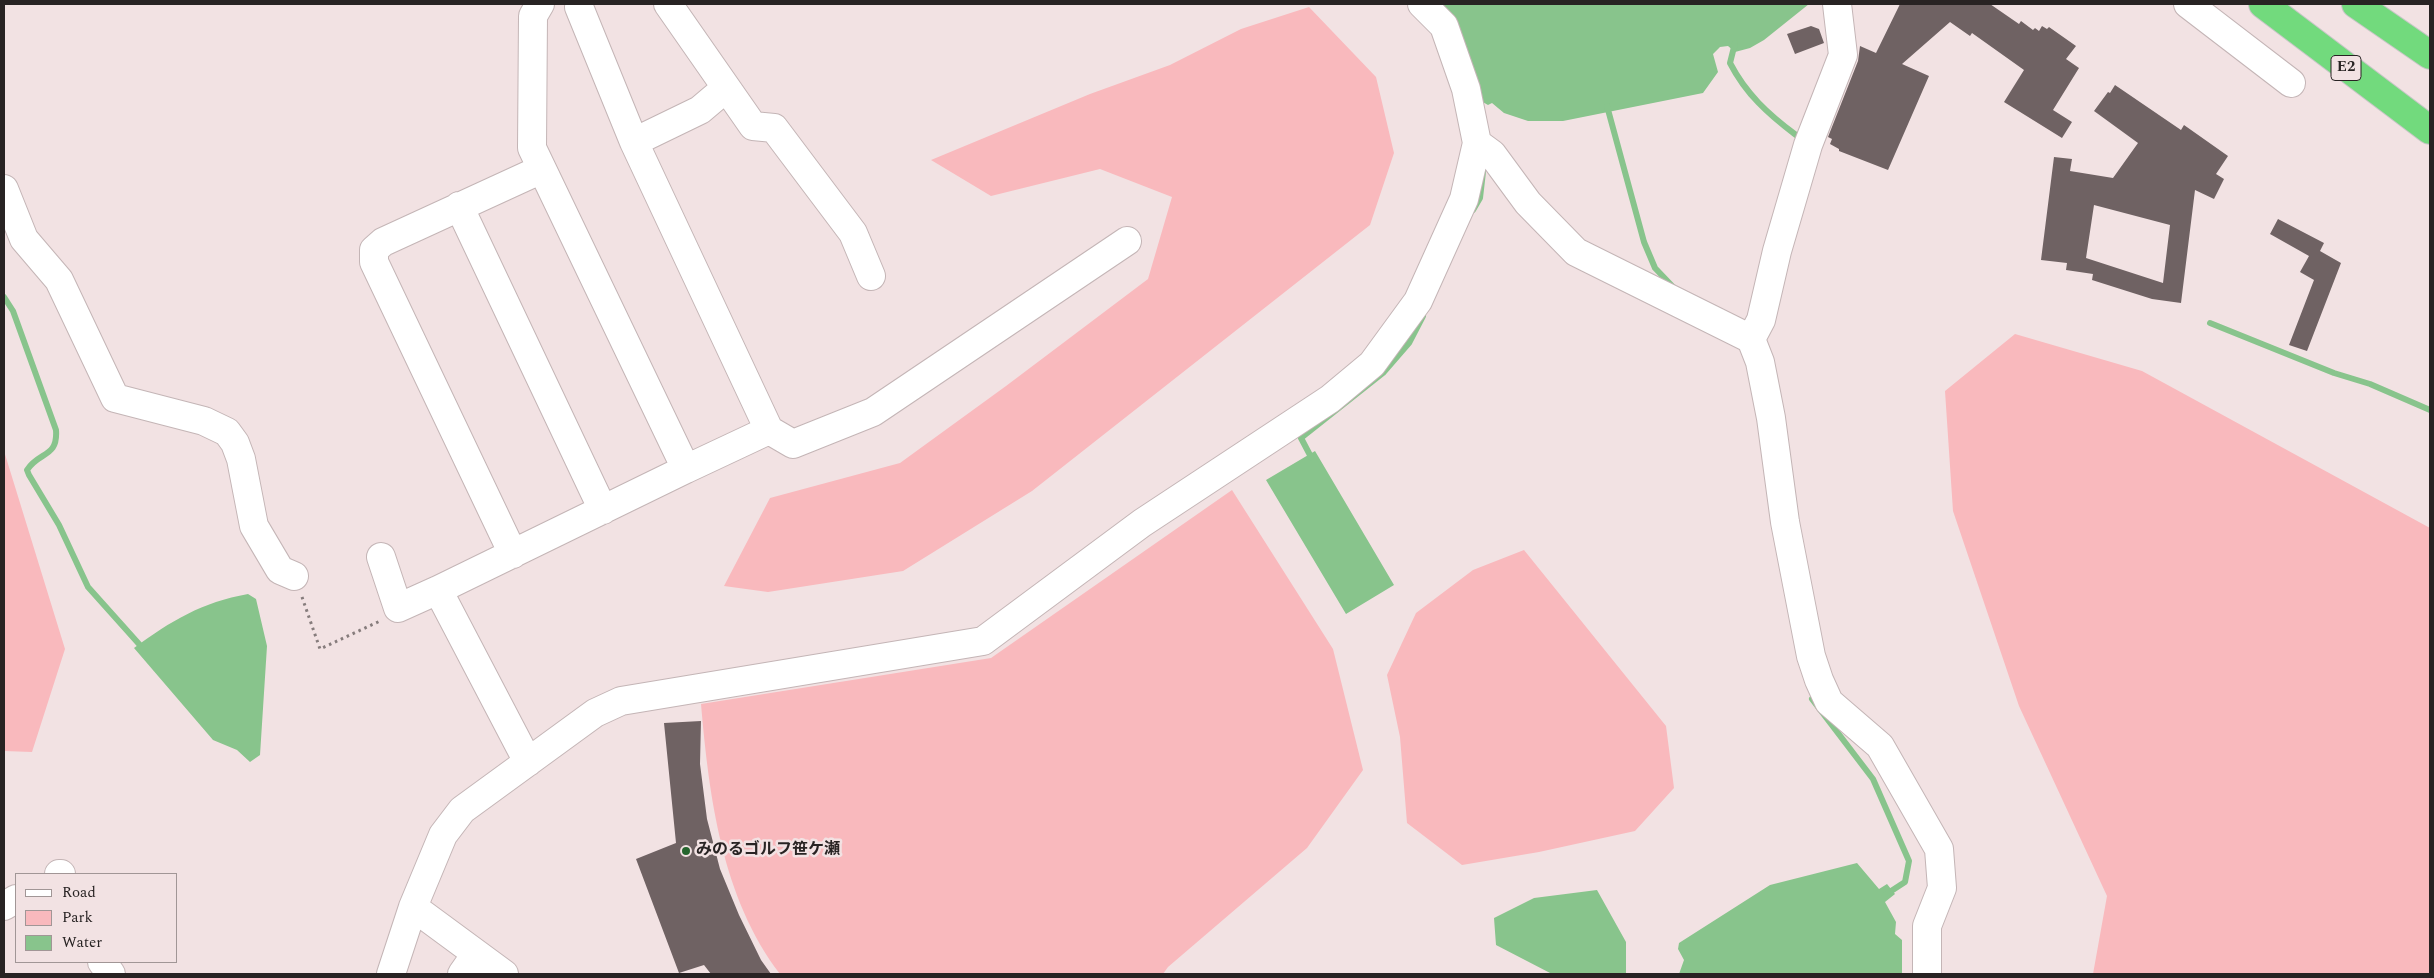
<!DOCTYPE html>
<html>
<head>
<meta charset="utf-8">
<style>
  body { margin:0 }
  #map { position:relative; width:2434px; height:978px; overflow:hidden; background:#f2e2e3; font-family:Spectral,serif }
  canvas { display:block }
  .frame { position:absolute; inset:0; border:5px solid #282323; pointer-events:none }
  .legend { position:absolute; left:15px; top:873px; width:162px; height:90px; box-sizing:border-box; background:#f2e2e3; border:1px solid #a19696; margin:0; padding:6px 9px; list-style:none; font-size:15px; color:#282323 }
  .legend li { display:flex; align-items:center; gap:10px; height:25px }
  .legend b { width:25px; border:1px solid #a19696 }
</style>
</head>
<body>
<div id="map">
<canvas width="2434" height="978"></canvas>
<div class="frame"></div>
<ul class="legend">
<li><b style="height:6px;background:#fff"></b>Road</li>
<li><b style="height:14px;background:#f9b9bd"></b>Park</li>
<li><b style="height:14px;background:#88c48c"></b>Water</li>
</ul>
</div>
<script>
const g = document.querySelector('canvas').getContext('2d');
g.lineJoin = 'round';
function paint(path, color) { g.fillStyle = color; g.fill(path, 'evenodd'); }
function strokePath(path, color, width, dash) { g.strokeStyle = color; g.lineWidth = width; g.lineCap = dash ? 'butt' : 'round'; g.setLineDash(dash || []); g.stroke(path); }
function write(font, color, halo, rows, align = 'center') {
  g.font = font + ' Spectral,"Noto Sans JP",serif'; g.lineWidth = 5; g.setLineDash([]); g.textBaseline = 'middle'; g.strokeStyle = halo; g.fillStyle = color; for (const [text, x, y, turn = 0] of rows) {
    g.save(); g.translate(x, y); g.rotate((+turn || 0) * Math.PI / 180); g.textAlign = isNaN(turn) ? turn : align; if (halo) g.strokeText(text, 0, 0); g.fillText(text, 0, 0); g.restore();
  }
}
const green = new Path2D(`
  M1309,7l67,70 18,76 -24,72 -338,266 -129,80 -135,21 -44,-6 46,-88 130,-35 106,-77 142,-107 24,-82 -72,-28 -109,27 -60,-36 159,-66 80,-29 71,-36z
  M2015,334l127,37 288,157v446h-337l14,-78 -88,-190 -66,-195 -8,-120z
  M4,451l61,198 -33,103 -28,-1z
  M1232,490l101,159 30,121 -56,78 -139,119 -5,7h-383c-58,-76 -71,-177 -79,-270l290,-46z
  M1524,550l142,176 8,62 -39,43 -96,21 -77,13 -55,-42 -7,-86 -13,-62 29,-62 57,-43z`);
const water = new Path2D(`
  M1435,4h374l-45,36 -14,8 -15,4 -7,-6 -8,1 -7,7 5,18 -15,21 -140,28h-35l-24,-8 -12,-10 -4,2 -7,-4z
  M1315,451l79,134 -48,29 -80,-134z
  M248,594l8,5 11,47 -7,109 -10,7 -13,-12 -24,-10 -79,-92c37,-27 68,-46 114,-54z
  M1857,863l22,26 8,-5 8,10 -10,8 11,20 -1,12 7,6v34h-223l5,-14 -6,-11 1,-6 91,-58z
  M1597,890l29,52v32h-74l-56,-29 -2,-27 40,-20z`);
const stream = new Path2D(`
  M1735,43l-5,20c16,31 38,51 66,72
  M1607,106l37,136 11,26 20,21
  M1473,210l7,-12 3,-26
  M4,297l9,14 43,119c2,28 -17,21 -29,40l2,5 30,50 29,62 51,57
  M2210,323l124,50 36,11 60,26
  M1311,457l-10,-19 82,-65 26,-30 14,-27
  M1812,699l61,80 36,82 -4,21 -20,13`);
const building = new Path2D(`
  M1900,4h90l29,20 2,-3 12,9 2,-2 4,3 3,-5 5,3 2,-2 27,19 -10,13 13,9 -26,42 19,12 -10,16 -58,-36 20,-32 -52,-37 -2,3 -20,-14 -48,42 27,12 -41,94 -49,-19v-2l-9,-5 2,-5 -4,-2 30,-76 2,-15 16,7z
  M1811,26l8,3 5,14 -29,11 -8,-20z
  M2115,85l66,45 3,-5 44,31 -12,18 8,5 -10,20 -19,-9 -14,113 -29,-4 -60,-19 1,-6 -27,-4 1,-7 -26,-3 13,-103 18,2 -2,12 43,7 25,-35 -44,-32 14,-19 2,1zM2094,205l76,20 -7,58 -77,-25z
  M2278,219l46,24 -4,8 21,12 -34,88 -18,-6 25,-65 -14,-8 9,-16 -39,-22z
  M701,721l-1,43 7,55 13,50 19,46 22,45 10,14h-60l-7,-9 -25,8 -43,-114 40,-16 -12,-120z`);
const path = new Path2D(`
  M302,597l18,52 60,-28`);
const minor = new Path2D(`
  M668,4l85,122 21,2 79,105 18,43
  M2188,4l103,79
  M579,7l55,135 135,288
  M634,142l66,-32 26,-22
  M1477,143l15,11 36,49 48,49 175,87 9,23 11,56 14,104 26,134 8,24 10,22 51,44 59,103 3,39 -15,38v48
  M4,189l20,50 35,41 56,118 89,23 23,11 8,11 6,16 13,67 26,44 14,6
  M459,206l144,304
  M1751,339l10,-19 16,-69 31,-106 35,-90 -6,-51
  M686,469l83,-39 24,14 80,-32 254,-171
  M513,554l-139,-292v-12l9,-8 159,-73
  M381,557l17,51 40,-18
  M528,762l-90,-172 248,-121 -154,-321 1,-132 7,-12
  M59,874h2
  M4,906l12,-7
  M413,907l91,67
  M102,962l9,12
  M391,974l22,-67 30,-72 19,-25 133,-97 26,-12 362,-60 159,-118 188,-124 42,-35 46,-63 46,-102 13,-56 -11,-54 -22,-63 -22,-22
  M462,974l14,-20`);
const highway = new Path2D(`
  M2263,4l167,126
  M2356,4l74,51`);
const markers = [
  [686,851,5,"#25652e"]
];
const shields = [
  [2346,68,30]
];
const shieldNames = [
  ["E2",2346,68]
];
const poiNames = [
  ["みのるゴルフ笹ケ瀬",696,851]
];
paint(green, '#f9b9bd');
paint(water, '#88c48c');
strokePath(stream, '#88c48c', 6);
paint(building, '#6f6263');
strokePath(minor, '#c4b5b6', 30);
strokePath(highway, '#c7c6c6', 30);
strokePath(path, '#867c7c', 3, [2.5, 4]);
strokePath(minor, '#fff', 28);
strokePath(highway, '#72da7d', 28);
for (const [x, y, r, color] of markers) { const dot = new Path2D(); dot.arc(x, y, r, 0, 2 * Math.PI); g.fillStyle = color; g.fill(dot); strokePath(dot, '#f2e2e3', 2); }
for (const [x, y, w] of shields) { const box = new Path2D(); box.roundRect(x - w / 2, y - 12.5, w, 25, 4); g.fillStyle = '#f2e2e3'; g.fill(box); strokePath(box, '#282323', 1); }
write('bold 15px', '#282323', null, shieldNames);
write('bold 16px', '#282323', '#f2e2e3', poiNames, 'left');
</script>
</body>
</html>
